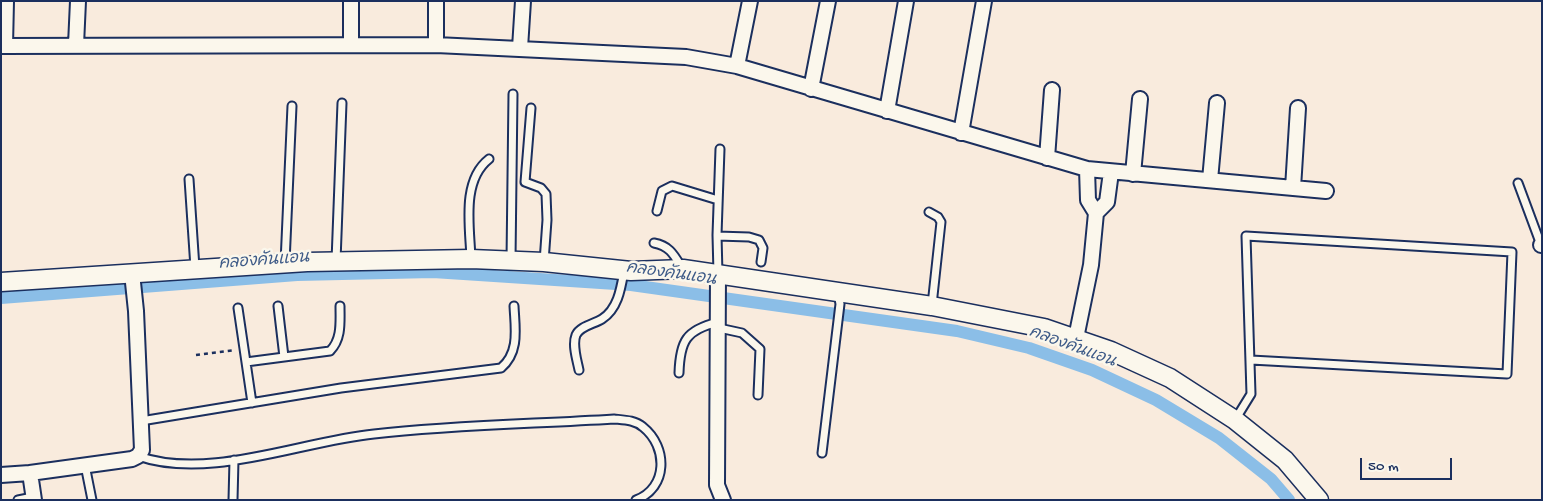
<!DOCTYPE html>
<html>
<head>
<meta charset="utf-8">
<style>
  body { margin:0 }
  #map { position:relative; width:1543px; height:501px; overflow:hidden; background:#f9ebdd; font-family:"Gochi Hand",sans-serif }
  canvas { display:block }
  .frame { position:absolute; inset:0; border:2px solid #1b2f5e; pointer-events:none }
  .scale { position:absolute; left:1360px; top:458px; width:92px; height:22px; box-sizing:border-box; border:2px solid #1b2f5e; border-top:0; padding-left:6px; font-size:15px; line-height:18px; white-space:nowrap; color:#1b2f5e; -webkit-text-stroke:4px #fbf7ec; paint-order:stroke }
</style>
</head>
<body>
<div id="map">
<canvas width="1543" height="501"></canvas>
<div class="frame"></div>
<div class="scale">50 m</div>
</div>
<script>
const g = document.querySelector('canvas').getContext('2d');
g.lineJoin = 'round';
function strokePath(path, color, width, dash) { g.strokeStyle = color; g.lineWidth = width; g.lineCap = dash ? 'butt' : 'round'; g.setLineDash(dash || []); g.stroke(path); }
function write(font, color, halo, rows, align = 'center') {
  g.font = font + ' "Gochi Hand","Playpen Sans Thai",sans-serif'; g.lineWidth = 5; g.setLineDash([]); g.textBaseline = 'middle'; g.strokeStyle = halo; g.fillStyle = color; for (const [text, x, y, turn = 0] of rows) {
    g.save(); g.translate(x, y); g.rotate((+turn || 0) * Math.PI / 180); g.textAlign = isNaN(turn) ? turn : align; if (halo) g.strokeText(text, 0, 0); g.fillText(text, 0, 0); g.restore();
  }
}
const canal = new Path2D(`
  M1,298l296,-23 136,-3 198,13 326,46 72,17 63,22 64,30 63,38 52,41 18,21`);
const path = new Path2D(`
  M196,355l39,-5`);
const service = new Path2D(`
  M531,108l-6,74 16,6 5,6 1,26 -3,42
  M189,179l6,89
  M1518,183l23,62
  M657,211l5,-20 10,-5 46,14
  M929,212l9,5 3,5 -9,83
  M717,236l32,1 10,3 4,8 -2,14
  M654,243c16,3 20,12 28,25
  M471,259c-1,-32 -10,-78 18,-100
  M511,260l2,-166
  M336,261l6,-158
  M285,263l7,-157
  M718,274l-1,-39 3,-86
  M278,306l6,51
  M238,308l14,95
  M719,328l23,5 18,16 -2,46
  M246,362l84,-11c12,-12 10,-29 10,-45
  M579,370c-2,-10 -7,-25 -3,-35 4,-9 18,-11 26,-16 16,-10 19,-31 22,-48
  M679,373c1,-32 7,-43 39,-51
  M1235,420l16,-26 -5,-158 266,16 -5,122 -256,-14
  M141,421l200,-33 160,-20c19,-16 14,-40 13,-62
  M822,453l18,-149 -2,-11
  M138,456c71,25 164,-15 236,-22 80,-9 160,-10 240,-15 10,1 21,1 29,8 25,20 25,61 -7,73
  M85,465l7,35
  M18,500l15,-3
  M233,500l1,-40`);
const minor = new Path2D(`
  M76,45l2,-44
  M351,45v-44
  M436,45v-44
  M1,46l435,-1 250,12 51,9 350,103 239,22
  M5,46l1,-45
  M520,48l3,-47
  M737,66l13,-65
  M811,89l17,-88
  M887,111l19,-110
  M961,133l23,-132
  M1047,158l5,-68
  M1133,174l7,-75
  M1210,180l7,-77
  M1293,188l5,-80
  M1096,213l11,-11 4,-30
  M1541,245h1
  M718,274l-1,211 6,15
  M1076,338l15,-73 5,-52 -8,-13 -1,-31
  M1,475l29,-2
  M34,500l-4,-27 102,-14 6,-3 4,-6 -6,-139 -4,-38`);
const tertiary = new Path2D(`
  M1,282l306,-20 164,-3 73,3 87,9 52,-2 249,37 112,22 67,23 59,27 65,42 50,40 34,40`);
const waterNames = [
  ["คลองคันแอน",264,262,-4],
  ["คลองคันแอน",671,275,8],
  ["คลองคันแอน",1072,348,20]
];
strokePath(canal, '#8bbee7', 12);
strokePath(service, '#1b2f5e', 11);
strokePath(minor, '#1b2f5e', 18);
strokePath(tertiary, '#1b2f5e', 21);
strokePath(path, '#1b2f5e', 2.5, [4, 4]);
strokePath(service, '#fbf7ec', 7);
strokePath(minor, '#fbf7ec', 14);
strokePath(tertiary, '#fbf7ec', 18);
write('italic 16px', '#3d5a87', '#fbf7ec', waterNames);
</script>
</body>
</html>
